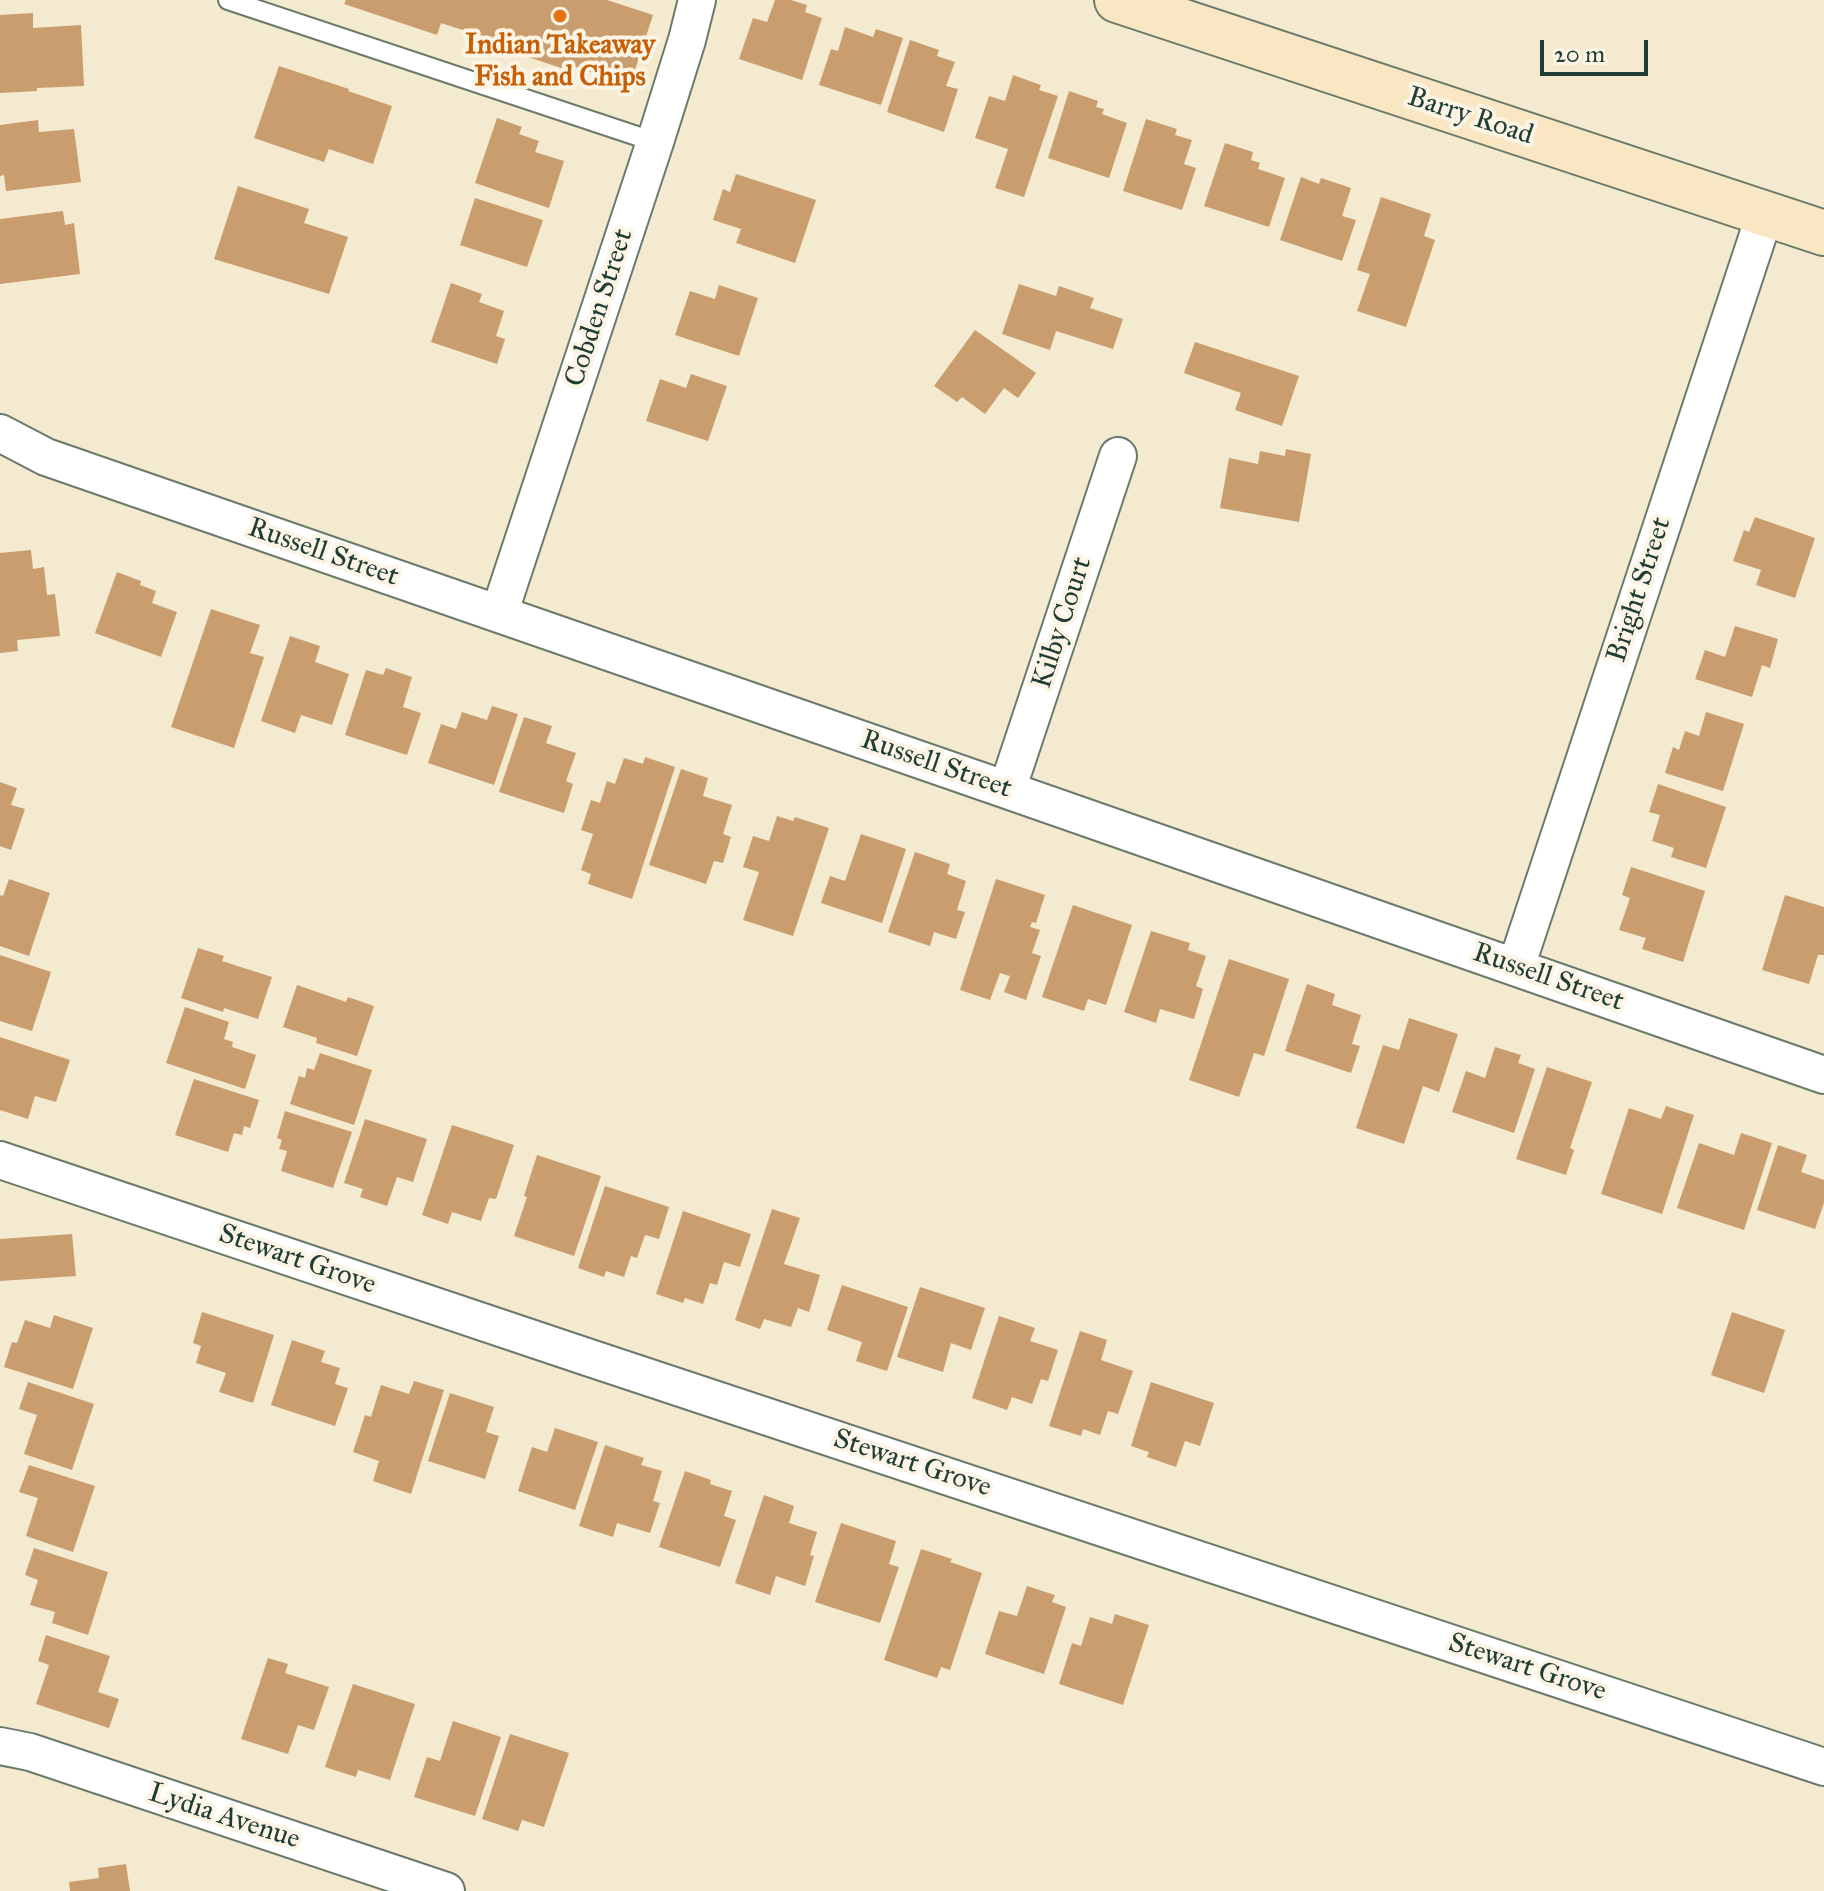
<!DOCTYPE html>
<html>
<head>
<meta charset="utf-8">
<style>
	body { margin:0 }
	#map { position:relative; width:1824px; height:1891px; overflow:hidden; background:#f3ead0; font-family:"IM FELL Great Primer",serif }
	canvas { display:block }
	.scale { position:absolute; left:1540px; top:40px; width:108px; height:36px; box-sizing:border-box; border:4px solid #1f3d34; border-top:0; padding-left:10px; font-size:24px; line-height:28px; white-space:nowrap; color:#1f3d34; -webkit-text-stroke:6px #fcf5e5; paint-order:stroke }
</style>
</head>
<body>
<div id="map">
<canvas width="1824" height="1891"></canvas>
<div class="scale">20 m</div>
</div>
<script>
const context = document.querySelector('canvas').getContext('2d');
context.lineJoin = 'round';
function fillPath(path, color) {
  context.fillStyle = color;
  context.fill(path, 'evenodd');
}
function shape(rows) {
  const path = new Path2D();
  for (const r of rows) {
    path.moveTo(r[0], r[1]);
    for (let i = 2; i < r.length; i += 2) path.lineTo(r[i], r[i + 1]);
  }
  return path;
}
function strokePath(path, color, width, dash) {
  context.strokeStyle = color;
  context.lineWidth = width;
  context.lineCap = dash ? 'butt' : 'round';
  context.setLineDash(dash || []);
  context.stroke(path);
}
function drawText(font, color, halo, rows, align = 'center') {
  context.font = font + ' "IM FELL Great Primer",serif';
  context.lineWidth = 8;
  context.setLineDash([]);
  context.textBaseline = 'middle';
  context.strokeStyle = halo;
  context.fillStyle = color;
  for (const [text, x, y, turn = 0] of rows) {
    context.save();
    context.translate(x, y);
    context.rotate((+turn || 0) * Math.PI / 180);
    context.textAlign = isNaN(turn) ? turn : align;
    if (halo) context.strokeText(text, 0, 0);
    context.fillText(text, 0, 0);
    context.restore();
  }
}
const building = shape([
	[346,0,607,0,653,15,630,85,572,66,570,71,498,47,500,42,441,23,437,35,344,4],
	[775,0,791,0,807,5,805,12,822,18,802,80,739,59,753,18,767,22],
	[33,13,33,28,81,25,84,86,37,88,37,91,0,93,0,15],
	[845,27,873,37,876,29,903,38,881,105,819,85,831,49,838,51],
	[910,40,939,50,937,56,955,62,946,86,958,89,944,132,887,112],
	[279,66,349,89,348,91,392,106,373,164,329,149,324,162,254,138],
	[1013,75,1041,85,1039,90,1058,96,1024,197,995,188,1008,149,975,138,989,96,1005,101],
	[1069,91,1098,101,1096,107,1104,109,1102,114,1127,123,1109,178,1048,158],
	[497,118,522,127,519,134,539,141,535,152,564,161,549,208,475,183],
	[1146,119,1177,129,1175,135,1192,140,1184,164,1196,168,1182,210,1123,191],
	[38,120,39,132,74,129,81,182,6,191,4,175,0,176,0,125],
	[1225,143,1253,152,1251,160,1260,163,1258,169,1285,178,1269,227,1204,206],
	[736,174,816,200,795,263,736,243,741,229,713,220,723,189,730,192],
	[1301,177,1319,184,1321,178,1351,188,1342,216,1356,220,1342,261,1280,240],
	[238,186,309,209,304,223,348,237,329,294,214,259],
	[1381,197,1431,214,1424,236,1435,240,1406,327,1357,311,1370,274,1357,270],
	[475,198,543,220,527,267,460,245],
	[63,211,65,225,74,223,80,274,0,284,0,219],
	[451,283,482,294,479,302,504,311,496,336,505,339,497,364,431,342],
	[1019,284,1056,296,1059,286,1094,298,1090,308,1123,319,1113,349,1056,331,1050,350,1002,334],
	[719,285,758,298,739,356,675,335,690,291,715,299],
	[975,330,1036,373,1018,398,1004,388,985,414,962,397,957,402,934,386],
	[1195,342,1299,376,1282,426,1235,410,1241,393,1184,373],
	[691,374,727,386,708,441,646,421,660,379,686,388],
	[1286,449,1311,454,1299,522,1220,508,1229,458,1258,464,1260,451,1285,456],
	[1755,517,1815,538,1795,598,1756,585,1761,570,1733,561,1744,530,1749,532],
	[31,550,33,569,44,567,47,595,55,594,60,636,17,640,18,651,0,653,0,553],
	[117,572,141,581,140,585,156,591,152,603,177,612,161,657,95,633],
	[211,609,260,625,250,653,264,657,234,748,171,727],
	[1735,626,1778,639,1770,668,1762,665,1752,697,1695,679,1705,650,1725,657],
	[290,636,320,646,315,662,349,674,332,725,301,715,295,733,261,721],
	[386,668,412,677,403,707,421,713,407,755,345,735,366,670,383,675],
	[492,706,518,714,494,785,428,763,441,724,456,729,462,712,487,720],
	[1706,712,1744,724,1723,791,1665,773,1673,747,1679,750,1685,731,1699,736],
	[524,717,552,726,546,743,576,753,566,781,573,784,564,813,499,792],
	[645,757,675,767,632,899,588,884,591,874,581,870,593,834,581,830,591,800,600,803,607,781,615,784,624,758,643,764],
	[681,769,708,778,703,796,732,805,723,834,731,837,723,863,714,861,706,884,649,865],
	[0,782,17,788,11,805,25,809,11,850,0,846],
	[1658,784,1726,807,1706,868,1671,857,1674,848,1652,841,1660,815,1649,812],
	[777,816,793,821,795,817,829,828,793,936,743,920,759,872,743,867,753,836,769,841],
	[861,834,906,849,882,923,821,903,830,876,845,881],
	[915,852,950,864,947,874,966,881,957,910,965,912,956,939,934,932,930,946,888,932],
	[1631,867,1705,891,1683,962,1642,949,1646,938,1619,930,1630,898,1622,895],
	[9,879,50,893,29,956,0,946,0,895,3,896],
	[996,879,1045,895,1036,923,1032,922,1030,927,1040,930,1032,953,1041,956,1026,1000,1004,992,1010,976,1000,973,990,1000,960,990],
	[1785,895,1824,907,1824,955,1818,955,1809,984,1762,970],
	[1073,905,1132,925,1106,1005,1088,999,1084,1011,1042,997],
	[1151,931,1190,943,1188,950,1206,956,1196,986,1203,989,1194,1019,1160,1009,1156,1023,1124,1012],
	[198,948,224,956,222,961,272,977,258,1019,224,1008,223,1012,181,998],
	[0,955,51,972,32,1031,0,1021],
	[1229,959,1289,979,1264,1056,1254,1053,1239,1097,1189,1080],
	[1307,984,1335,994,1332,1005,1361,1015,1352,1044,1360,1046,1351,1073,1285,1051],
	[297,985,346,1002,348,997,374,1006,357,1056,316,1043,317,1038,283,1027],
	[185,1007,229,1022,224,1039,233,1042,232,1047,256,1055,245,1089,166,1063],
	[1409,1018,1458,1034,1439,1092,1423,1086,1404,1144,1356,1128,1383,1045,1399,1050],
	[0,1037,70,1060,56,1102,35,1096,28,1119,0,1110],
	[1495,1047,1521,1055,1518,1063,1535,1069,1514,1133,1452,1112,1466,1071,1485,1078],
	[320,1053,372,1070,354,1125,290,1104,299,1076,305,1078,307,1068,314,1070],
	[1547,1067,1592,1082,1570,1148,1574,1150,1566,1175,1516,1159],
	[194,1079,259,1100,250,1128,244,1126,242,1135,234,1133,228,1152,175,1135],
	[1666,1106,1694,1115,1662,1214,1601,1194,1629,1108,1661,1119],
	[285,1111,352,1132,333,1188,281,1171,287,1151,279,1149,282,1140,277,1138],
	[365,1119,427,1139,413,1182,397,1177,387,1206,360,1197,363,1189,344,1183],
	[452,1125,514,1145,496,1199,489,1198,481,1221,452,1212,448,1224,422,1215],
	[1741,1133,1772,1143,1744,1230,1677,1208,1699,1143,1734,1155],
	[1778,1145,1807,1155,1801,1172,1824,1180,1824,1203,1815,1229,1757,1210],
	[537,1155,601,1176,574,1256,514,1236,527,1197,524,1196],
	[605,1186,669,1207,659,1239,645,1235,637,1258,631,1256,624,1277,606,1271,604,1277,578,1268],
	[772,1209,800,1218,784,1264,820,1275,809,1312,798,1308,791,1327,764,1319,760,1329,735,1320],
	[683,1211,751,1234,740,1267,724,1262,717,1285,710,1283,703,1304,685,1298,683,1303,656,1294],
	[72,1234,76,1276,0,1281,0,1239],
	[842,1285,908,1307,887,1371,856,1361,862,1342,827,1330],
	[920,1287,985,1308,971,1350,951,1343,943,1372,897,1357],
	[202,1312,274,1335,253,1403,219,1392,226,1373,196,1363,201,1346,193,1343],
	[1732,1312,1785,1330,1764,1393,1711,1375],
	[54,1315,93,1328,73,1389,4,1367,12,1342,17,1343,25,1320,50,1328],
	[999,1316,1035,1328,1030,1341,1058,1350,1048,1381,1041,1379,1032,1404,1012,1397,1007,1410,972,1398],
	[1080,1331,1107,1340,1101,1360,1133,1371,1118,1414,1108,1411,1100,1435,1083,1429,1081,1436,1049,1426],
	[292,1340,325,1351,321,1362,340,1368,335,1384,348,1388,335,1426,271,1405],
	[414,1381,444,1390,411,1494,373,1481,379,1461,353,1452,365,1415,371,1417,381,1385,409,1394],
	[28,1382,94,1404,72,1470,24,1454,37,1415,19,1409],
	[1151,1382,1214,1403,1200,1446,1185,1441,1176,1467,1147,1457,1149,1452,1131,1446],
	[450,1393,494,1407,486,1432,499,1436,485,1479,428,1461],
	[555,1428,598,1442,575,1510,518,1491,532,1447,547,1452],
	[605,1445,644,1458,641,1465,662,1471,653,1501,660,1503,650,1533,617,1523,613,1537,579,1526],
	[29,1465,95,1486,73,1552,26,1536,38,1498,19,1492],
	[685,1471,711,1480,710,1484,732,1491,724,1516,736,1520,720,1567,659,1547],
	[764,1495,794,1506,789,1523,817,1532,810,1555,814,1556,805,1586,776,1576,770,1595,735,1583],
	[841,1523,896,1541,889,1564,899,1567,880,1623,815,1602],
	[34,1548,108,1572,88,1635,52,1623,55,1612,30,1605,38,1580,25,1575],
	[921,1549,952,1559,950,1562,982,1573,950,1670,941,1667,937,1678,884,1660],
	[1027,1586,1055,1595,1052,1602,1066,1607,1044,1674,985,1654,999,1611,1017,1616],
	[1115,1614,1149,1625,1123,1705,1059,1684,1072,1643,1081,1646,1090,1617,1112,1624],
	[46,1635,110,1656,98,1692,119,1699,109,1728,36,1704,49,1665,38,1661],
	[268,1658,288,1664,285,1673,329,1687,314,1730,298,1725,288,1754,241,1739],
	[353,1684,415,1704,390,1780,358,1770,356,1777,325,1767],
	[453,1721,501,1737,475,1816,414,1797,427,1757,440,1761],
	[510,1734,569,1753,544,1827,522,1820,518,1831,482,1819],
	[126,1864,130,1891,70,1891,69,1882,99,1878,98,1868]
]);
const lane = shape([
	[228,0,655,142]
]);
const street = shape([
	[0,433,46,457,1007,790,1824,1075],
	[499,614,655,142,687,40,697,0],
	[1007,790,1118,456],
	[1516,967,1765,214],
	[0,1160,587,1357,1824,1767],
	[0,1746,30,1752,446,1891]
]);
const secondary = shape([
	[1117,0,1824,233]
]);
const markers = [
	[560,16,8,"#e8710a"]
];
const foodNames = [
	["Indian Takeaway",560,46],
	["Fish and Chips",560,78]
];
const streetNames = [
	["Barry Road",1470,117,18],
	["Cobden Street",600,308,-72],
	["Russell Street",323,553,19],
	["Bright Street",1640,590,-72],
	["Kilby Court",1063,623,-72],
	["Russell Street",936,765,19],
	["Russell Street",1548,978,19],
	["Stewart Grove",297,1260,19],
	["Stewart Grove",912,1464,18],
	["Stewart Grove",1527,1668,18],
	["Lydia Avenue",224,1817,18]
];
fillPath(building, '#ca9d6e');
strokePath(lane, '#697a6b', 22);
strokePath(street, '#697a6b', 40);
strokePath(secondary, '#697a6b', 48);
strokePath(lane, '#fff', 18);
strokePath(street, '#fff', 36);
strokePath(secondary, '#f9e7c3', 44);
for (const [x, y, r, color] of markers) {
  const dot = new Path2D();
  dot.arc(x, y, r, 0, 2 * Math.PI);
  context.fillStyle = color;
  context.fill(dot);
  strokePath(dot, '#fcf5e5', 3);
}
drawText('bold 28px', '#c56008', '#fcf5e5', foodNames);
drawText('28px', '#1f3d34', '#fcf5e5', streetNames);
</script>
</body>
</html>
